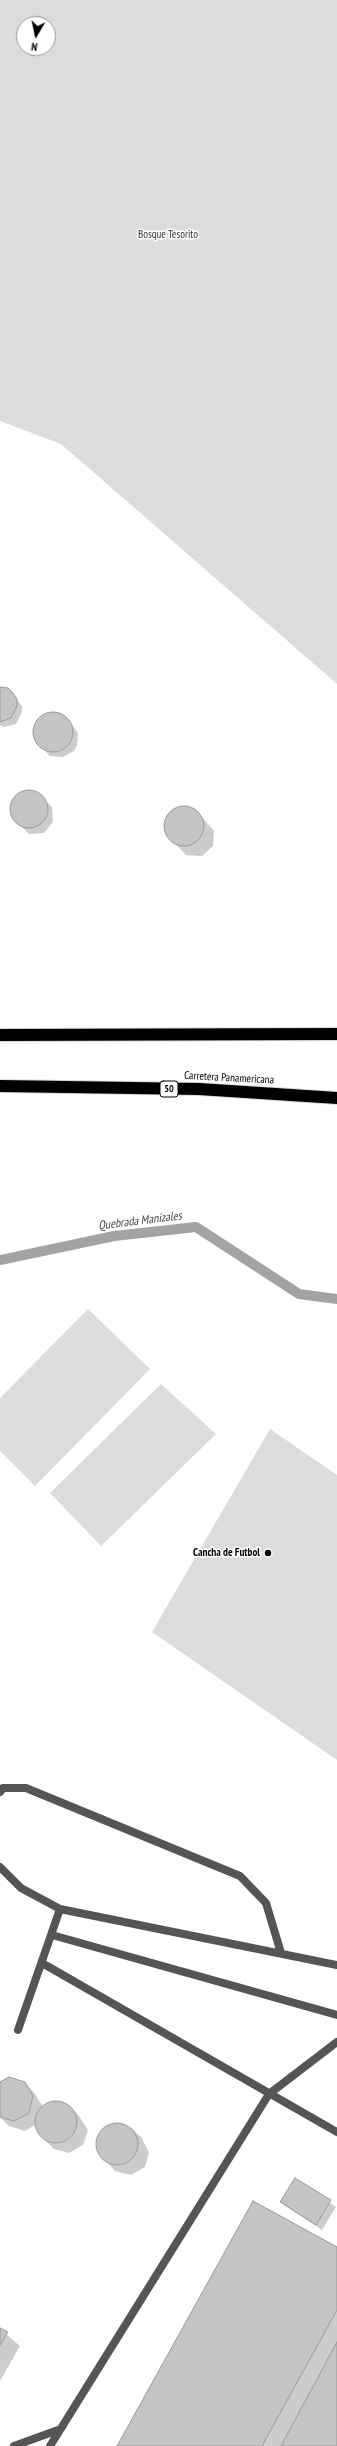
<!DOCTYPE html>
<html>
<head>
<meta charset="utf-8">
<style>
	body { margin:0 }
	#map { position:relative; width:337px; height:2446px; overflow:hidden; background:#fff; font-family:"PT Sans Narrow",sans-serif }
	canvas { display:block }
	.north { position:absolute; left:16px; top:16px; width:40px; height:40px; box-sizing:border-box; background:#fff; border:1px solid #999; border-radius:50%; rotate:189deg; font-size:11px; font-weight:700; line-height:16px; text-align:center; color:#000 }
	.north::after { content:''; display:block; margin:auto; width:14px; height:18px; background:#000; clip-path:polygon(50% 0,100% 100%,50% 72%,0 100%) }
</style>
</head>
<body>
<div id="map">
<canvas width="337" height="2446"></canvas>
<div class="north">N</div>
</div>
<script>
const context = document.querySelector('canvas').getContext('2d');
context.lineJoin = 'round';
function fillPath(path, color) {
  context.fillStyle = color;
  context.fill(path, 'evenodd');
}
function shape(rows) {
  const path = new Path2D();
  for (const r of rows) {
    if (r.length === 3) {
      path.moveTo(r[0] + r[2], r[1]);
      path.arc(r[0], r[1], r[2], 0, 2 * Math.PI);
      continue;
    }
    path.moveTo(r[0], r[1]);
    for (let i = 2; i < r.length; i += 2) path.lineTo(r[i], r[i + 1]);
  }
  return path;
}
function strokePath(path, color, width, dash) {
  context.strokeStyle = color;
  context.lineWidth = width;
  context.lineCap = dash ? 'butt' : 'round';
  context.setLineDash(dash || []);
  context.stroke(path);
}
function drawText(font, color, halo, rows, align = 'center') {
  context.font = font + ' "PT Sans Narrow",sans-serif';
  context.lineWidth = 3;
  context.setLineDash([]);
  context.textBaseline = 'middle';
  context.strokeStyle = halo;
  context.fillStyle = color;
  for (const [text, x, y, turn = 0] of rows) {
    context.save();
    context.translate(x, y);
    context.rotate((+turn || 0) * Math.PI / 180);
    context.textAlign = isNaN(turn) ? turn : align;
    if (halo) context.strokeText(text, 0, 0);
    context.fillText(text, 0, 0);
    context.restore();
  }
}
const green = shape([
	[0,0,337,0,337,684,61,444,0,421],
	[24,24,48,24,48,48,24,48],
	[88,1309,150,1369,35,1486,0,1451,0,1398],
	[161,1384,216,1434,101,1546,50,1493],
	[270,1429,337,1475,337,1760,152,1632]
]);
const shadow = shape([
	[0,688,8,689,22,706,22,712,16,724,4,727,0,725],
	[58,713,71,723,78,733,77,745,74,751,63,757,50,756,35,740,33,734,36,721,46,714],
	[35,791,52,807,53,822,44,833,29,834,12,817,11,803,20,792],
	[178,807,194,808,214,831,213,846,202,856,186,855,165,833,166,817],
	[0,2083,25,2083,35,2094,43,2107,53,2101,69,2105,79,2116,88,2130,83,2145,69,2153,54,2149,44,2139,35,2125,25,2131,9,2126,0,2117],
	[115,2123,130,2127,141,2137,149,2152,145,2167,131,2175,115,2171,105,2160,97,2146,101,2131],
	[295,2179,336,2207,322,2230,281,2202],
	[337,2249,337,2446,118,2446],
	[0,2329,20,2346,0,2381]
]);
const stream = shape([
	[0,1260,114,1236,196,1227,299,1294,337,1299]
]);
const building = shape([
	[0,687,8,688,13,693,17,699,17,706,11,718,0,722,0,687],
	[53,732,20],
	[29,809,19],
	[184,826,20],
	[9,2077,25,2082,33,2096,29,2113,14,2121,0,2117,0,2082,9,2077],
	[56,2122,21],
	[117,2144,21],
	[295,2178,331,2200,316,2225,280,2202,295,2178],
	[253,2201,337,2247,337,2310,262,2446,117,2446,253,2201],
	[0,2328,8,2332,0,2345,0,2328],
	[337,2342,337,2446,281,2446,337,2342]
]);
const lane = shape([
	[0,1792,3,1788,26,1788,240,1876,266,1903,281,1953],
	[0,1867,21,1888,60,1909,337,1965],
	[52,1935,337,2015],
	[42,1963,337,2132],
	[18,2030,60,1909],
	[14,2446,58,2430],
	[50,2446,269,2094,337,2042]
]);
const highway = shape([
	[0,1035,337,1034],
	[0,1086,199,1089,337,1098]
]);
const markers = [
	[268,1553,4,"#000"]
];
const shields = [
	[169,1089,18]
];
const shieldNames = [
	["50",169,1089]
];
const parkNames = [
	["Bosque Tesorito",168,235]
];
const streetNames = [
	["Carretera Panamericana",229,1078,3]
];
const poiNames = [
	["Cancha de Futbol",260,1553]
];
const waterNames = [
	["Quebrada Manizales",140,1221,-7]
];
fillPath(green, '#dcdcdc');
fillPath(shadow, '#0003');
strokePath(stream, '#a3a3a3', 10);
fillPath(building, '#c4c4c4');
strokePath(building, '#999', 1);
strokePath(highway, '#dbdbdb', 14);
strokePath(lane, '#555', 8);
strokePath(highway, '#000', 12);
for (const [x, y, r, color] of markers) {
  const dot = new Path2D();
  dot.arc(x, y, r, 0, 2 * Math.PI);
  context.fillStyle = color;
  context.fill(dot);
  strokePath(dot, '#fff', 1.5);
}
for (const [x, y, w] of shields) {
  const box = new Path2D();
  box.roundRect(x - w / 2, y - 8, w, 16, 3);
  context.fillStyle = '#fff';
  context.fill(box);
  strokePath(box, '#000', 1);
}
drawText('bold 10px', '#000', null, shieldNames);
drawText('11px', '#333', '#fff', parkNames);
drawText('11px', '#000', '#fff', streetNames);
drawText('bold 11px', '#000', '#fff', poiNames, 'right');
drawText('italic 12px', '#444', '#fff', waterNames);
</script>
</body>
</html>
